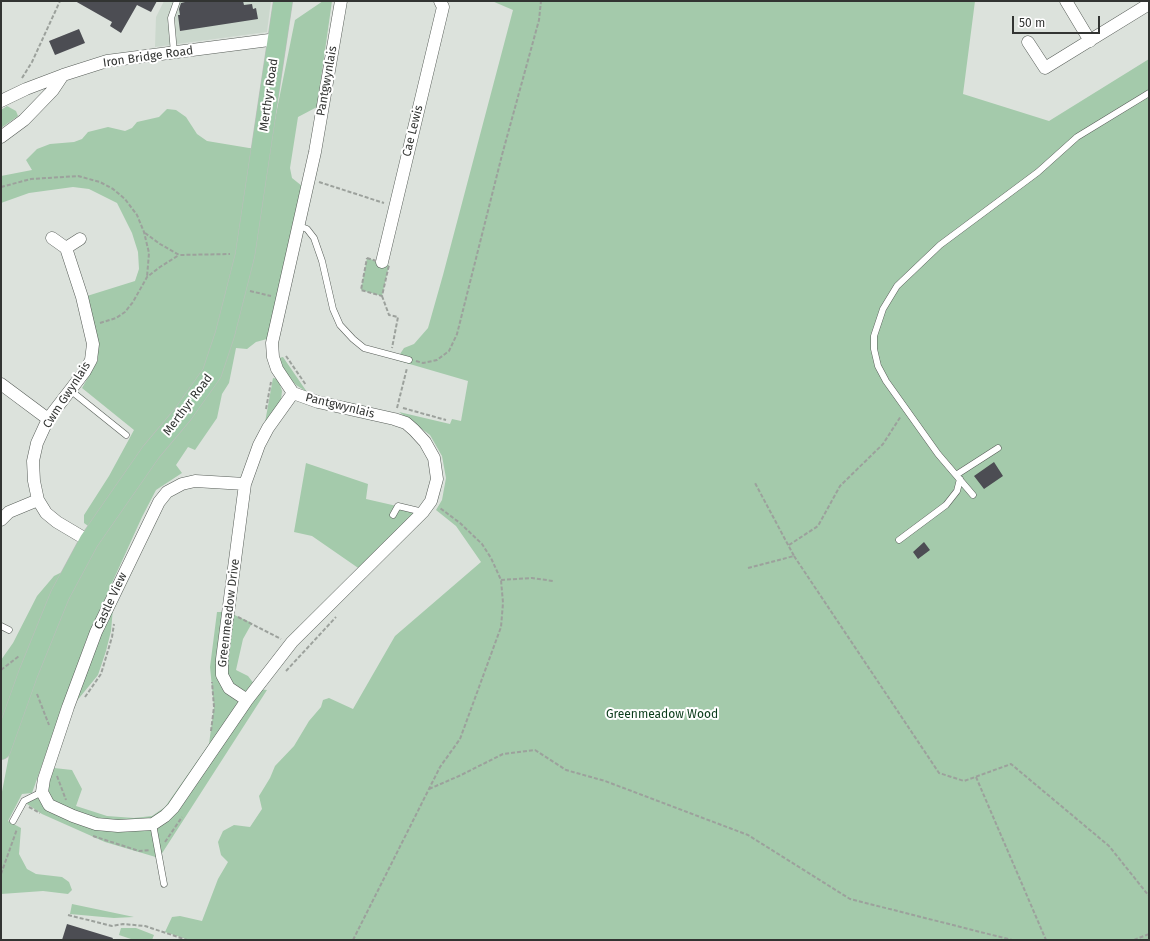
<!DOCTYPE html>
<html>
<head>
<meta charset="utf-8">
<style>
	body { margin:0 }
	#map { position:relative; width:1150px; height:941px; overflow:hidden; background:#dce2dc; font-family:"Fira Sans",sans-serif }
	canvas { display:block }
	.frame { position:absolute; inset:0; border:2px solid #323432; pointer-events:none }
	.scale { position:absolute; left:1012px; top:16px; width:88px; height:18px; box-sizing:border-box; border:2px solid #323432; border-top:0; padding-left:5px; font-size:12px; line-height:14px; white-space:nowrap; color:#323432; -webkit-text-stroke:3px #fff; paint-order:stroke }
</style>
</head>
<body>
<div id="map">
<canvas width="1150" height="941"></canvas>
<div class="frame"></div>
<div class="scale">50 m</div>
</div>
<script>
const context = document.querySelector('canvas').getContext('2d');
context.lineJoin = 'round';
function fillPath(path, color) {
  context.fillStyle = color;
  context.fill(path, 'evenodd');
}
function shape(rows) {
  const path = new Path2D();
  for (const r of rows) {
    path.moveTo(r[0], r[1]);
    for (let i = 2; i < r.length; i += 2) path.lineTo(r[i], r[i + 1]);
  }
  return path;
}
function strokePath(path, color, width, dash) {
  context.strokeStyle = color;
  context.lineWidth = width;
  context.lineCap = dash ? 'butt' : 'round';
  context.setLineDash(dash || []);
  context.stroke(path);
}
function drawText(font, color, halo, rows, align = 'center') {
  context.font = font + ' "Fira Sans",sans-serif';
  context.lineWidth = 4;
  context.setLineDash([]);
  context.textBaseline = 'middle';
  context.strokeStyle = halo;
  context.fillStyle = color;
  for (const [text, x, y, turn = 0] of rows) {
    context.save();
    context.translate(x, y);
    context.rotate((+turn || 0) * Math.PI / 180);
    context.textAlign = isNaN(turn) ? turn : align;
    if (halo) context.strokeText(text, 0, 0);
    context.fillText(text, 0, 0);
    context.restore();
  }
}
const built = shape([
	[164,1,271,1,267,32,155,47,156,17]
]);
const green = shape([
	[323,1,332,1,317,107,298,117,290,168,292,178,302,186,267,339,256,342,247,349,236,348,229,383,222,394,217,418,195,450,188,447,176,465,182,473,156,490,142,517,87,638,32,793,22,794,8,821,21,828,19,854,27,869,36,874,62,877,69,882,72,890,68,894,43,891,1,894,1,797,10,750,1,729,1,660,13,643,37,596,54,576,62,572,95,531,84,523,84,515,109,476,134,430,82,388,98,360,98,340,87,296,135,281,139,269,138,252,132,233,117,203,89,189,73,187,29,193,1,203,1,176,32,170,26,160,37,149,50,144,74,142,82,139,88,132,108,127,125,131,132,128,137,122,159,117,167,109,176,110,186,117,197,134,207,141,249,148,269,149,295,20],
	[492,1,975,1,963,94,1049,121,1149,59,1149,940,189,940,165,932,172,917,180,916,202,921,218,879,228,862,221,855,218,842,223,831,234,825,250,827,262,809,259,796,270,778,275,766,294,746,309,721,321,707,323,700,329,698,353,709,395,636,481,562,456,526,436,510,442,500,446,478,442,456,430,435,399,412,450,424,452,419,461,421,468,381,396,360,404,348,414,344,428,328,443,275,513,10],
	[7,106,16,111,18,116,1,128,1,110],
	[367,258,389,265,382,296,361,290],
	[283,357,307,392,296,385,286,374,279,358],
	[273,378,278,379,282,391,281,400,264,428],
	[306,463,368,484,366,499,423,512,364,572,312,536,294,532],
	[113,608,111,631,106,651,98,675,71,708,100,633],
	[217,612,228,612,252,623,243,639,236,670,248,676,258,689,267,690,159,858,105,842,42,814,27,804,44,779,51,760,54,768,72,770,82,789,76,806,107,816,134,818,152,816,165,807,209,744,214,707,210,667],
	[72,904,134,917,114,918,70,914],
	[121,928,136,928,154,935,152,940,134,940,119,935]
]);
const building = shape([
	[75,1,157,1,151,12,137,5,121,33,110,26,112,22],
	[189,1,243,1,244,5,252,4,253,9,256,8,258,19,180,31,178,15,180,15,179,9,181,3],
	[79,29,85,43,55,55,49,41],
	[994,462,1003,476,984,489,974,476],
	[924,542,930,550,918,559,913,552],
	[67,924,113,938,112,940,62,940]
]);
const path = shape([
	[22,78,32,62,60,1],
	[319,182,384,203],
	[1,187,31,179,78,176,100,182,113,189,125,199,137,215,144,232,149,253,147,277],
	[145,233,160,244,179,255,230,254],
	[367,258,389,265,382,296,361,290,367,258],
	[250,291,271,296],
	[382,296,389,315,398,317,392,348],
	[100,323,116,318,125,312,133,302,147,277,160,267,179,255],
	[286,356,306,385],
	[416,361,423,363,437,360,449,351,457,334,502,155,539,20,541,1],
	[397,408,407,368],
	[403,408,446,420],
	[266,409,271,382],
	[789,545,818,526,840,486,883,444,901,416],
	[794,556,939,773,964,781,1011,764,1109,846,1149,896],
	[748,568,794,556,755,483],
	[501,580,532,578,553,581],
	[238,617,281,639],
	[1,670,19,656],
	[286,671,336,617],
	[37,694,49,725],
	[85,697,101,674,112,637,114,624],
	[211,731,214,707,212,682],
	[57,776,66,800],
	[976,777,1046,940],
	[429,789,459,776,503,754,535,750,566,770,605,781,748,835,850,899,1012,940],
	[29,807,40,813],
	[93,836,139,851,150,850],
	[165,842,182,817],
	[1,874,17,829],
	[68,915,112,926,123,924,145,926,187,940],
	[353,940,440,767,460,739,501,627,503,603,501,580,491,558,482,544,460,523,440,508],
	[1134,940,1149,934]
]);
const lane = shape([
	[174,53,171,18,177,1],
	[299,226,307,229,314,238,322,261,333,309,340,325,353,339,364,348,409,360],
	[70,390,126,435],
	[956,475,998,448],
	[973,495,938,454,886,381,878,366,874,349,874,336,883,309,897,286,940,245,1038,172,1077,137,1149,93],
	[393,515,398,506,423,512],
	[899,540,946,505,957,491,960,479],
	[1,626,9,630],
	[13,821,24,801,42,792],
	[153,824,164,884]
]);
const street = shape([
	[1066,1,1090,41],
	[1028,42,1045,68,1149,4],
	[1,101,26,89,63,75,107,61,277,39],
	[1,137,24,120,53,90,63,75],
	[52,238,66,248,82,297,93,344,91,360,85,371,48,419,37,443,33,461,34,481,38,500,46,513,57,522,89,541],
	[66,248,80,239],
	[382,262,443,7,440,1],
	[1,384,48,419],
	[245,484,195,481,182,484,167,492,159,502,96,632,68,707,44,779,42,792,49,805,73,816,96,824,118,826,153,824,165,816,173,808,247,700,229,688,222,675,222,659,245,484,259,445,268,428,293,393],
	[1,520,9,512,38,500],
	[247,700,292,642,423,512,431,501,437,479,434,458,425,442,414,430,406,423,394,419,318,402,293,393,277,369,273,357,272,343,315,152,341,1]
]);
const primary = shape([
	[1,750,28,674,60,595,89,541,151,452,183,414,212,373,225,334,245,255,283,1]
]);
const streetNames = [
	["Iron Bridge Road",148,57,-8],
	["Pantgwynlais",327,81,-80],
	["Merthyr Road",269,95,-82],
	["Cae Lewis",413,131,-76],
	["Cwm Gwynlais",67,395,-57],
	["Merthyr Road",188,405,-53],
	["Pantgwynlais",340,406,14],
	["Castle View",111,601,-65],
	["Greenmeadow Drive",229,613,-83]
];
const parkNames = [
	["Greenmeadow Wood",662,715]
];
fillPath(built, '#cbd8cd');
fillPath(green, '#a4caab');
fillPath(building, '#4c4d53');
strokePath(lane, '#575d58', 7);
strokePath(street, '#575d58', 13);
strokePath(primary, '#bdbebd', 20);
strokePath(path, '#9ca19c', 2, [4, 2]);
strokePath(lane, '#fff', 6);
strokePath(street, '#fff', 12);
strokePath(primary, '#a1cbaa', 19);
drawText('12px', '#323432', '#fff', streetNames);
drawText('12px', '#0b3c1b', '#fff', parkNames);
</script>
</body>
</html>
